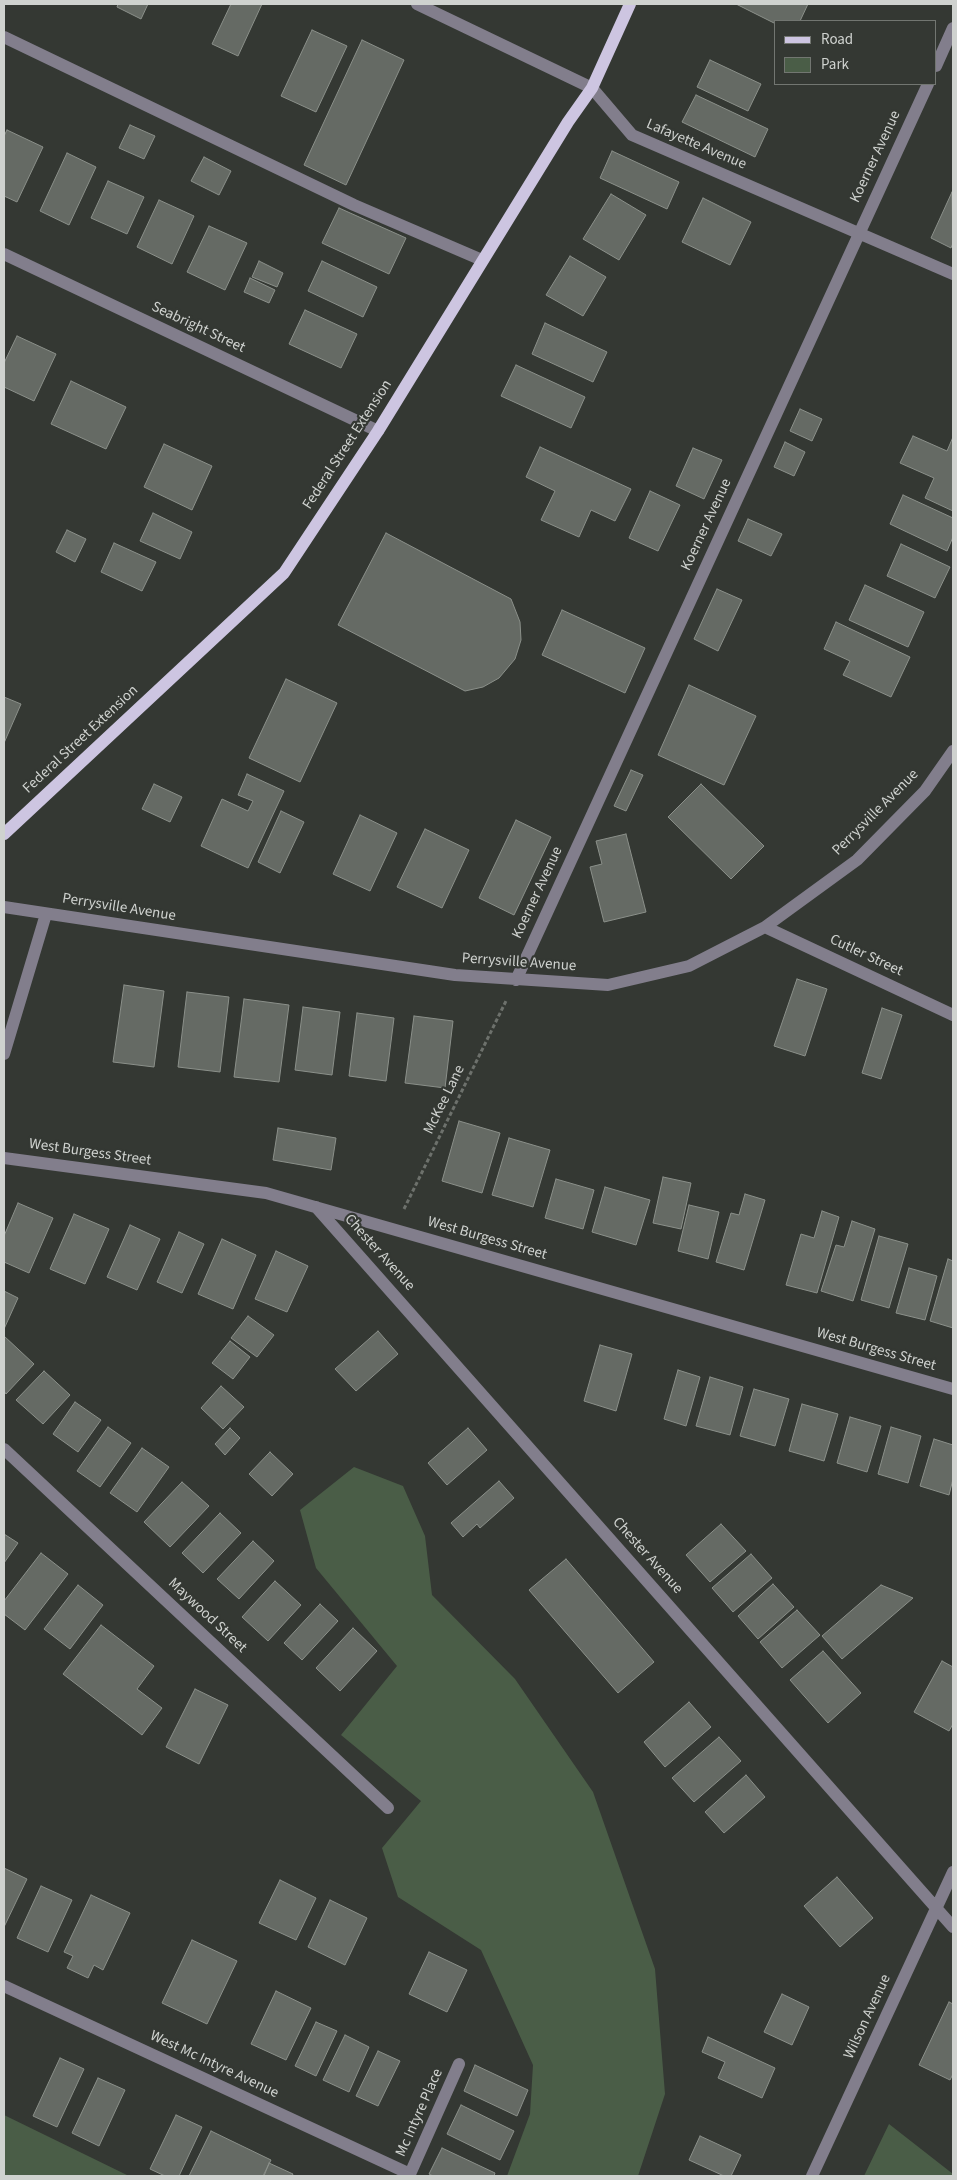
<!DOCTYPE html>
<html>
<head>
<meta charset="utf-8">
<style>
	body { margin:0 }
	#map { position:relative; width:957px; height:2180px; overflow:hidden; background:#343833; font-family:"Source Sans 3",sans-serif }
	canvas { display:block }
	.frame { position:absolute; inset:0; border:5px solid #cfd2cf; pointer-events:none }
	.legend { position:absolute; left:774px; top:20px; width:162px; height:65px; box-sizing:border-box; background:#343833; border:1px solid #727671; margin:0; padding:6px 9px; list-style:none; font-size:15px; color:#cfd2cf }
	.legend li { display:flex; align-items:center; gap:10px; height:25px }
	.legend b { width:25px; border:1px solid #727671 }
</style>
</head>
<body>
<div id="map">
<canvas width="957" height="2180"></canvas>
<div class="frame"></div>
<ul class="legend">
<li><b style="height:6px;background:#cdc5e1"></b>Road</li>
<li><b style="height:14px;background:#4a5d47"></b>Park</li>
</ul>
</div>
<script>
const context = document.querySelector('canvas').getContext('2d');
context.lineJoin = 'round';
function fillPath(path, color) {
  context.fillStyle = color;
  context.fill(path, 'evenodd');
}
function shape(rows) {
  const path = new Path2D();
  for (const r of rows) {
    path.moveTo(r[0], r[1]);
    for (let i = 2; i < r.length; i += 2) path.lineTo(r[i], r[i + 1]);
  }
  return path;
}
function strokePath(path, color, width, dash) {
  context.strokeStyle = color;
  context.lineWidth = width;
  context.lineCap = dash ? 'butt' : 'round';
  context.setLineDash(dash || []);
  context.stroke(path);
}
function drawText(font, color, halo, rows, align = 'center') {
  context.font = font + ' "Source Sans 3",sans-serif';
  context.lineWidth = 4.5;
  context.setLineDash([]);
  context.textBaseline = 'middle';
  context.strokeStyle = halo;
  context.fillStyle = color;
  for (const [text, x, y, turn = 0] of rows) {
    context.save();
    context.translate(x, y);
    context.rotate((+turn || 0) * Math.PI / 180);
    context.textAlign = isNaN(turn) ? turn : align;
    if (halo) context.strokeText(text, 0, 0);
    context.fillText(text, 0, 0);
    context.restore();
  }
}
const green = shape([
	[354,1467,403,1486,425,1536,432,1595,515,1679,593,1792,655,1969,665,2094,638,2176,507,2176,530,2114,533,2065,481,1950,398,1897,382,1848,421,1801,341,1735,397,1666,316,1568,300,1510],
	[4,2114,4,2115,129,2176,4,2176],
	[889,2124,953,2174,953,2176,864,2176]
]);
const building = shape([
	[118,4,148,4,141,19,117,7,118,4],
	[231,4,262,4,238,56,212,44,231,4],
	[736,4,808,4,800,21,776,21,776,24,736,4],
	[312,30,347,46,316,112,281,96,312,30],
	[362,40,404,60,346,185,304,165,362,40],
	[710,60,761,84,748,111,697,87,710,60],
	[696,95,768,129,755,157,682,122,696,95],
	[130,125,155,136,144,159,119,148,130,125],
	[7,130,43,147,17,202,4,196,4,136,7,130],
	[612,151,679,182,667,209,600,178,612,151],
	[67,153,96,167,69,225,40,211,67,153],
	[204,157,231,171,219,195,191,181,204,157],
	[108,181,144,197,127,234,91,218,108,181],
	[952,192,953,243,951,248,931,238,952,192],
	[611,194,646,215,619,260,583,239,611,194],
	[703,198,751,222,730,265,682,242,703,198],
	[159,200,194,216,172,264,137,247,159,200],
	[339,208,406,238,389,274,322,243,339,208],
	[209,226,247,243,225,290,187,272,209,226],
	[570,256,606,277,583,316,546,295,570,256],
	[259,261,283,273,277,287,252,277,259,261],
	[322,261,377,287,363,317,308,291,322,261],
	[250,278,275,290,269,303,244,292,250,278],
	[305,310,357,334,341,368,289,344,305,310],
	[545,323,607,352,593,382,532,354,545,323],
	[17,336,56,354,34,401,4,387,4,363,17,336],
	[516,365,585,397,571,428,501,396,516,365],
	[71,381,126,407,106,449,51,424,71,381],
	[800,409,822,419,812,441,790,431,800,409],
	[913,436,947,451,953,437,953,511,925,498,934,478,900,463,913,436],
	[785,442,805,452,794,476,774,467,785,442],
	[164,444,212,466,192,510,144,487,164,444],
	[540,447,631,489,615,521,591,510,579,537,541,520,555,491,526,477,540,447],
	[693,448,722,460,704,499,676,486,693,448],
	[650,491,680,505,658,551,629,538,650,491],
	[903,495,953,518,953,537,947,551,890,524,903,495],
	[153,513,192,532,180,559,140,541,153,513],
	[748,519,782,534,771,556,738,541,748,519],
	[67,530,86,539,75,562,56,552,67,530],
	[386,533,511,599,520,622,521,640,515,659,499,678,483,687,465,691,338,625,386,533],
	[114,543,156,562,142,591,101,572,114,543],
	[901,544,950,567,935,598,887,576,901,544],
	[865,585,924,612,908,647,849,620,865,585],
	[717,589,742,600,718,651,694,639,717,589],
	[562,610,645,648,625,693,542,655,562,610],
	[836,622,910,657,891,697,843,675,850,661,824,649,836,622],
	[286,679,337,703,300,782,249,758,286,679],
	[689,685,756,716,724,785,658,755,689,685],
	[4,697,21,704,4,743,4,697],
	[631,770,643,775,626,811,614,806,631,770],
	[247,774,284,791,248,868,201,846,222,799,248,811,253,801,238,795,247,774],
	[154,784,182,797,170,822,142,809,154,784],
	[701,784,764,846,731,879,668,817,701,784],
	[281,811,304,822,280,873,258,862,281,811],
	[360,815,397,833,370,891,333,874,360,815],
	[516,820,551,837,514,915,479,898,516,820],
	[425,829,469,850,442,908,397,887,425,829],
	[626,834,646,912,604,922,590,867,602,864,596,841,626,834],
	[797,979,827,989,805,1056,774,1046,797,979],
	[124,985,164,991,154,1067,113,1062,124,985],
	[187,992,229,997,220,1072,178,1067,187,992],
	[244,999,289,1005,279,1082,234,1077,244,999],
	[303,1007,340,1012,332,1075,295,1070,303,1007],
	[882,1008,902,1015,881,1079,862,1073,882,1008],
	[357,1013,394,1018,386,1081,349,1076,357,1013],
	[414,1016,453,1021,445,1088,405,1083,414,1016],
	[459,1121,500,1133,482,1193,442,1181,459,1121],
	[278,1128,336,1138,331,1170,273,1160,278,1128],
	[509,1138,550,1150,533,1207,492,1195,509,1138],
	[663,1177,691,1183,681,1229,653,1223,663,1177],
	[556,1179,594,1190,583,1229,545,1218,556,1179],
	[605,1187,650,1200,636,1245,592,1232,605,1187],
	[745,1194,765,1200,744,1270,716,1262,731,1213,739,1215,745,1194],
	[18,1203,53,1218,29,1273,4,1262,4,1236,18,1203],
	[689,1205,719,1212,708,1259,678,1251,689,1205],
	[822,1211,839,1217,817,1293,786,1285,801,1234,814,1238,822,1211],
	[74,1214,109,1229,85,1284,50,1269,74,1214],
	[852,1221,875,1229,853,1301,821,1291,836,1245,844,1247,852,1221],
	[130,1225,160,1239,137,1290,107,1277,130,1225],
	[179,1232,204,1244,182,1293,157,1282,179,1232],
	[879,1236,908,1244,889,1308,861,1300,879,1236],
	[222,1239,256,1255,233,1309,198,1294,222,1239],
	[276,1251,308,1266,287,1312,255,1299,276,1251],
	[948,1259,953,1261,953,1328,930,1321,948,1259],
	[909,1268,937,1276,925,1320,896,1313,909,1268],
	[4,1291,18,1298,4,1329,4,1291],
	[248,1316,274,1335,257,1357,231,1338,248,1316],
	[378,1331,398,1354,356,1391,335,1369,378,1331],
	[4,1336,34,1364,6,1394,4,1391,4,1336],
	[230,1341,250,1357,233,1379,212,1363,230,1341],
	[600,1345,632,1354,616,1411,584,1401,600,1345],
	[678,1370,700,1377,686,1426,664,1419,678,1370],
	[44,1371,70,1395,43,1424,16,1400,44,1371],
	[710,1377,743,1387,730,1435,696,1426,710,1377],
	[221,1386,244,1407,223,1429,201,1408,221,1386],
	[754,1389,789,1399,775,1446,740,1436,754,1389],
	[75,1402,101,1420,78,1452,53,1434,75,1402],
	[802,1404,838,1414,824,1461,789,1451,802,1404],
	[850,1417,881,1426,867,1472,837,1463,850,1417],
	[108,1427,131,1443,100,1487,77,1471,108,1427],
	[891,1427,921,1436,908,1483,878,1474,891,1427],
	[230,1428,240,1438,225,1455,215,1444,230,1428],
	[468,1428,487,1450,447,1485,428,1463,468,1428],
	[934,1439,953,1445,953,1479,949,1495,920,1486,934,1439],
	[142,1448,169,1467,137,1512,110,1493,142,1448],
	[270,1452,293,1474,272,1496,249,1474,270,1452],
	[499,1481,514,1498,480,1528,477,1524,463,1537,451,1523,499,1481],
	[182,1482,209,1506,170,1547,144,1522,182,1482],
	[220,1513,241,1533,203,1573,182,1553,220,1513],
	[721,1524,746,1551,710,1582,686,1555,721,1524],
	[4,1534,18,1543,4,1563,4,1534],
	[253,1541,274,1561,239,1599,217,1579,253,1541],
	[41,1553,68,1574,25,1630,4,1614,4,1601,41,1553],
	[751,1554,772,1578,733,1612,712,1588,751,1554],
	[566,1559,654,1662,618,1693,529,1590,566,1559],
	[275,1581,301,1605,268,1641,242,1617,275,1581],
	[773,1584,794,1607,758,1639,738,1616,773,1584],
	[78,1585,103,1605,70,1649,44,1629,78,1585],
	[881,1585,913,1598,842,1659,822,1636,881,1585],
	[320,1604,338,1621,302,1660,284,1643,320,1604],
	[797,1610,820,1635,782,1668,760,1642,797,1610],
	[101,1625,154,1666,137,1689,162,1708,142,1735,63,1674,101,1625],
	[353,1628,377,1651,340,1691,316,1668,353,1628],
	[823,1651,861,1693,828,1723,790,1680,823,1651],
	[942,1661,953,1667,953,1724,949,1731,914,1712,942,1661],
	[195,1689,228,1705,199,1764,166,1747,195,1689],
	[689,1702,711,1727,665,1767,644,1742,689,1702],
	[719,1737,741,1761,694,1802,672,1778,719,1737],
	[746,1775,765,1797,724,1833,705,1812,746,1775],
	[4,1868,27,1879,4,1927,4,1868],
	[837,1877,873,1918,840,1947,804,1906,837,1877],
	[280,1880,316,1898,296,1940,259,1923,280,1880],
	[41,1886,72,1900,48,1952,17,1938,41,1886],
	[91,1895,130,1913,103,1970,94,1965,88,1978,67,1968,73,1956,64,1952,91,1895],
	[330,1900,367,1918,345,1965,308,1947,330,1900],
	[192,1940,237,1961,207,2024,162,2003,192,1940],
	[429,1952,467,1970,447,2012,409,1994,429,1952],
	[276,1991,311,2008,286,2060,251,2044,276,1991],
	[782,1994,809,2007,792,2045,764,2032,782,1994],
	[949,2002,953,2004,953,2074,950,2080,919,2065,949,2002],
	[316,2022,337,2031,316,2076,295,2066,316,2022],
	[345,2035,369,2047,349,2092,323,2080,345,2035],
	[708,2037,775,2068,762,2098,718,2078,725,2062,702,2052,708,2037],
	[378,2051,400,2061,378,2106,356,2096,378,2051],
	[60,2058,84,2069,57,2127,33,2116,60,2058],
	[475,2065,528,2090,517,2116,464,2091,475,2065],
	[98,2078,125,2090,99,2146,72,2133,98,2078],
	[461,2105,514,2131,500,2160,447,2134,461,2105],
	[176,2115,202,2127,179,2176,165,2176,150,2169,176,2115],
	[211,2131,271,2160,263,2176,189,2176,211,2131],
	[700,2136,741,2155,731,2176,724,2176,689,2160,700,2136],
	[442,2148,495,2173,494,2176,433,2176,429,2174,442,2148],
	[269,2163,293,2174,292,2176,264,2176,269,2163]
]);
const path = shape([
	[404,1209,506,1001]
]);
const minor = shape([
	[417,4,592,88,632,135,953,274],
	[4,37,354,205,482,260],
	[936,66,953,28],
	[4,254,378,431],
	[4,907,455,975,608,985,689,966,765,927,857,860,925,791,953,751],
	[765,927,953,1015],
	[516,980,928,84],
	[4,1054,46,914],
	[4,1158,266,1193,953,1389],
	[316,1207,953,1927],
	[4,1449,388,1808],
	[4,1986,410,2174,459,2064],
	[812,2176,953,1872]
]);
const major = shape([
	[4,834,284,573,378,431,568,122,592,88,630,4]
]);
const streetNames = [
	["Lafayette Avenue",696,145,23],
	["Koerner Avenue",876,157,-65],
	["Seabright Street",198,328,25],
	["Federal Street Extension",348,445,-57],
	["Koerner Avenue",707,525,-65],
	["Federal Street Extension",81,740,-43],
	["Perrysville Avenue",876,813,-45],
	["Koerner Avenue",538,893,-65],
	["Perrysville Avenue",119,908,9],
	["Cutler Street",866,956,25],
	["Perrysville Avenue",519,963,4],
	["McKee Lane",445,1100,-64],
	["West Burgess Street",90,1153,8],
	["West Burgess Street",487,1239,16],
	["Chester Avenue",379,1253,48],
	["West Burgess Street",876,1350,16],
	["Chester Avenue",647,1556,48],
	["Maywood Street",207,1616,43],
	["Wilson Avenue",868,2017,-65],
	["West Mc Intyre Avenue",214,2065,25],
	["Mc Intyre Place",420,2113,-66]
];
fillPath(green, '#4a5d47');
fillPath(building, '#656a64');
strokePath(building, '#8b908a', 1);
strokePath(path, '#6d716c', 3, [4, 2.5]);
strokePath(minor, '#827e8c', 12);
strokePath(major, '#cdc5e1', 12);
drawText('15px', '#cfd2cf', '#343833', streetNames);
</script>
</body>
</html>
